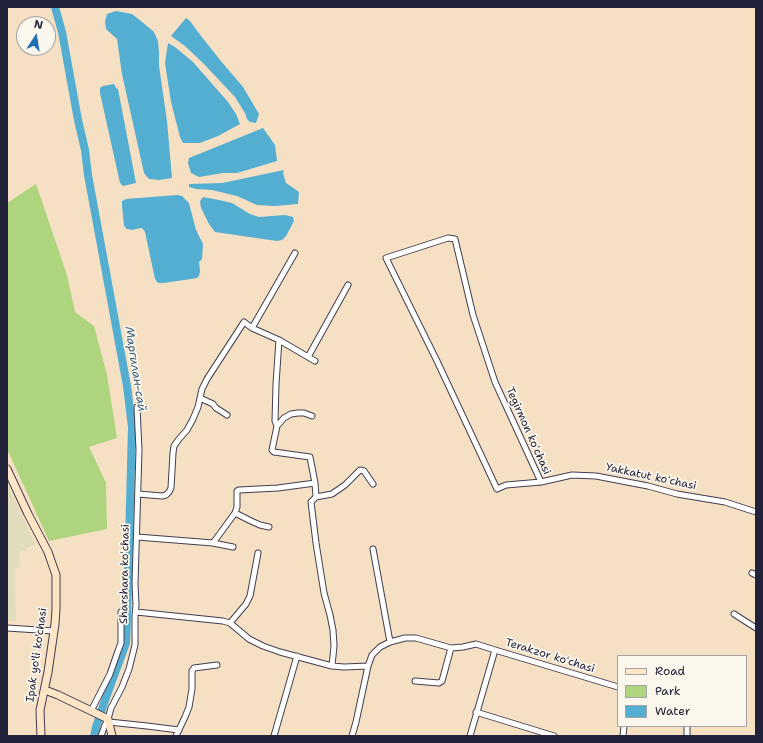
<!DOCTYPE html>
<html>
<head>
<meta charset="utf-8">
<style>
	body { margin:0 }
	#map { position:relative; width:763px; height:743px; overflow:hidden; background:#f5e0c4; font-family:"Shantell Sans",sans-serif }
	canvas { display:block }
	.frame { position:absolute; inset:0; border:8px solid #22223b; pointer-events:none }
	.legend { position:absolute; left:617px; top:655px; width:130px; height:72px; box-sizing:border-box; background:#fbf7ec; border:1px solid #a4a2a5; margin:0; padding:5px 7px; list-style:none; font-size:12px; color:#22223b }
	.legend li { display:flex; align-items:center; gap:8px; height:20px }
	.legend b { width:20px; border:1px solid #a4a2a5 }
	.north { position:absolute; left:16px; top:16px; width:40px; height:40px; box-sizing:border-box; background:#fbf7ec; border:1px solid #a4a2a5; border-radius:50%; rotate:12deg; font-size:11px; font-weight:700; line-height:16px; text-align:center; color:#22223b }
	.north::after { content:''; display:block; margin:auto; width:14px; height:18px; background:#1f6fb2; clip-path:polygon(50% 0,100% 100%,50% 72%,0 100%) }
</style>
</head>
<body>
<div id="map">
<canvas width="763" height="743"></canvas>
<div class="frame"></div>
<ul class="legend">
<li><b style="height:5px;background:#fde5c5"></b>Road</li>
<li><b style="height:11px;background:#afd47e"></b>Park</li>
<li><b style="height:11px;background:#53aed1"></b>Water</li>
</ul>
<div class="north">N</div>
</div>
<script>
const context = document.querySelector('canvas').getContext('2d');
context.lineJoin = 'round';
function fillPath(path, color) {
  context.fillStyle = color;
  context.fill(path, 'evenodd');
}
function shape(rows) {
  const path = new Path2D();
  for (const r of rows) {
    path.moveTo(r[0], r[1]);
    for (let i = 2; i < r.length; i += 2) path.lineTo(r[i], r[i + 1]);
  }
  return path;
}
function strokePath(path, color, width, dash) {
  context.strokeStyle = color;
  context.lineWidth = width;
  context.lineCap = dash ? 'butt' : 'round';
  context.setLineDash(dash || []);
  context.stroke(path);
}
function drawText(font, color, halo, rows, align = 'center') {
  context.font = font + ' "Shantell Sans",sans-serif';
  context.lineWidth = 3.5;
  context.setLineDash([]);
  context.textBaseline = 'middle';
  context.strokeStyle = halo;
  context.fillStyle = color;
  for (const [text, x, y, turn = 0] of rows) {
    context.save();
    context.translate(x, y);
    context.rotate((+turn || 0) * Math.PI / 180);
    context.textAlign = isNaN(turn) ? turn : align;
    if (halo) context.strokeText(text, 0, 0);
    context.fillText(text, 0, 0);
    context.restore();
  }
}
const built = shape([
	[7,483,35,545,26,548,27,551,19,551,20,568,15,569,16,621,7,620]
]);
const green = shape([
	[36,184,67,275,75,312,94,326,107,375,117,438,89,447,106,483,107,529,49,541,7,449,7,203]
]);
const water = shape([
	[116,11,132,14,141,21,154,32,158,41,159,53,159,66,167,121,172,178,159,180,149,179,144,173,122,74,117,39,106,29,105,22,107,14],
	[186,18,190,21,198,32,220,60,243,87,259,114,256,123,250,122,247,119,245,113,235,97,204,64,185,46,171,36],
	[168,43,175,47,193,62,228,102,236,114,240,124,218,136,200,143,183,143,180,137,171,102,165,63],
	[114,84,116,88,118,89,136,183,123,186,120,183,100,93,100,88,103,86],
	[263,128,275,145,277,161,237,173,223,173,199,177,191,173,188,163,189,158],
	[284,170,283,173,286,183,299,192,298,204,275,206,257,205,237,196,212,190,196,189,189,187,189,184,222,183],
	[177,195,182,196,189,203,196,230,203,244,202,259,199,262,200,271,199,276,197,278,164,283,159,283,157,282,155,279,145,232,143,229,141,228,132,230,127,229,124,226,122,206,122,201,126,199],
	[203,197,219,200,232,203,250,214,259,217,285,215,293,217,294,221,286,236,282,240,277,241,215,232,209,224,201,208,200,201]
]);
const river = shape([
	[55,7,62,32,78,120,85,150,88,175,127,386,132,427,127,619,126,643,103,706,96,727,94,736]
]);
const street = shape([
	[252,328,295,253],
	[279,340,276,384,275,421,277,426,272,450,274,452,310,457,315,483,316,497,311,502,316,543,324,593,330,615,333,630,334,646,332,666],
	[308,357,348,285],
	[200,398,213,404,216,408,227,415],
	[277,426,284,418,291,414,298,413,304,413,312,416],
	[541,482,495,382,473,315,455,239,448,238,386,258,437,361,497,489,506,485,541,482,572,475,596,476,648,486,677,494,725,502,756,512],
	[138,494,162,496,166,495,169,492,171,488,173,453,174,446,179,439,187,430,193,419,198,407,202,389,207,379,244,322,252,328,279,340,315,361],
	[316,497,332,494,345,485,360,470,364,471,373,484],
	[235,513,251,521,260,525,269,527],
	[137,537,213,543,233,547],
	[213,543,235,513,237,507,237,491,239,490,278,488,315,483],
	[373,549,390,642],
	[752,573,756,575],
	[136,612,223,621,230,623,249,639,263,646,280,652,332,666,344,667,368,666],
	[734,614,756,628],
	[230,623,246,604,250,596,258,553],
	[7,628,54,631],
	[415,681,439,683,442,681,451,648],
	[91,711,110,674,118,651,121,643,121,612],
	[476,712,554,736],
	[109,722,147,726,179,730],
	[101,736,105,725,108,719,111,708,122,687,129,669,135,645,135,616,136,605,135,584,139,450,137,407],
	[176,736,185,717,189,707,192,689,192,671,194,668,217,665],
	[274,736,297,656],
	[352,736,356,722,368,666,372,655,380,647,390,642,405,638,416,638,451,648,463,647,476,644,495,650,618,687],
	[470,736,495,650],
	[623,736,624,726],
	[687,736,687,726]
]);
const secondary = shape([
	[7,469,28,514,48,552,56,575,56,609,55,624,48,672,40,710,41,736],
	[45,690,58,695,108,719,112,736]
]);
const streetNames = [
	["Tegirmon koʻchasi",528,431,66],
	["Yakkatut koʻchasi",651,477,12],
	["Sharshara koʻchasi",125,574,-89],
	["Ipak yo'li ko'chasi",37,655,-82],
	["Terakzor koʻchasi",550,656,17]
];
const waterNames = [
	["Маргилан-сай",135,369,81]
];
fillPath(built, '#e1dcbb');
fillPath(green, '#afd47e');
fillPath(water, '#53aed1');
strokePath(river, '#53aed1', 8);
strokePath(street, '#423e50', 7);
strokePath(secondary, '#423e50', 9);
strokePath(street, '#fff', 5);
strokePath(secondary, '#fde5c5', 7);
drawText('11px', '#22223b', '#fbf7ec', streetNames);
drawText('italic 12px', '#365a77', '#fbf7ec', waterNames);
</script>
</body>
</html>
